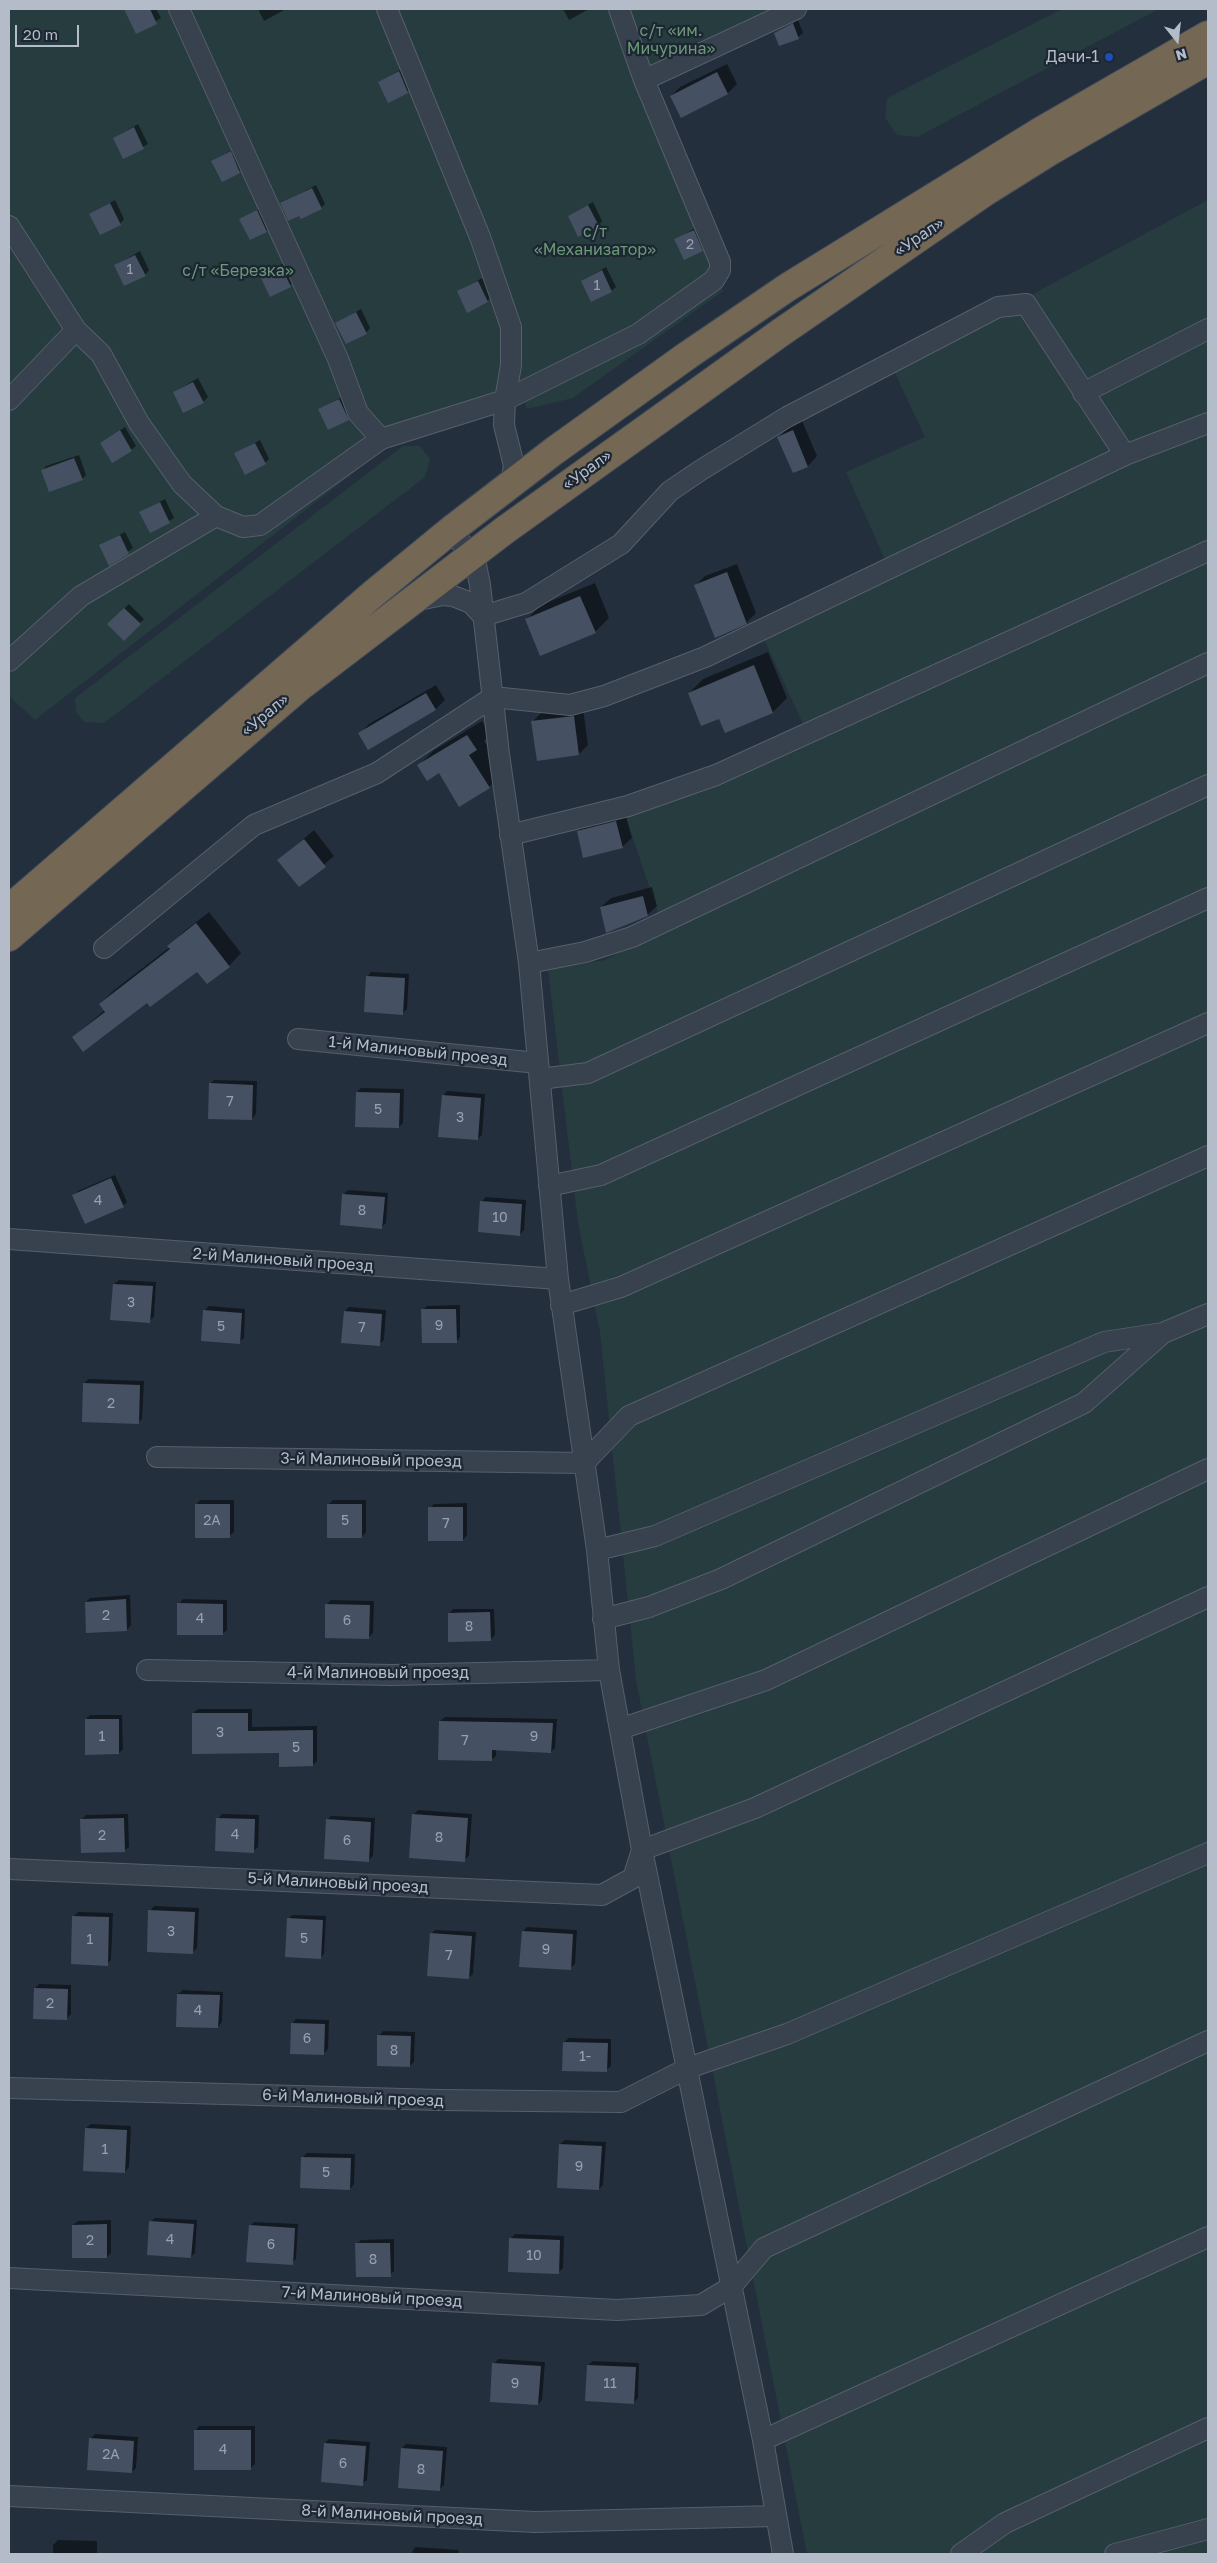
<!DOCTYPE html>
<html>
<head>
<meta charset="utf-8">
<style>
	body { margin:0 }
	#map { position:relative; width:1217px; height:2563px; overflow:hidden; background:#242f3e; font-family:"Golos Text",sans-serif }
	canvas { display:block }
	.frame { position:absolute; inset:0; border:10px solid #b4bcc9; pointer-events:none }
	.north { position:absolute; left:1152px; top:15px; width:50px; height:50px; -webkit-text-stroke:4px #1d2633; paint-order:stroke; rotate:164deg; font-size:14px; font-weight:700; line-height:20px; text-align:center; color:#b4bcc9 }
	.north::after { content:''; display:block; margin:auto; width:18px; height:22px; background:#b4bcc9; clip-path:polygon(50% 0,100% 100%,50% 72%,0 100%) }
	.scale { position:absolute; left:15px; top:25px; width:64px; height:22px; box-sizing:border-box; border:2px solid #b4bcc9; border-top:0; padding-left:6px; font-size:15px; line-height:18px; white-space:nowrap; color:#b4bcc9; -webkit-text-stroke:4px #1d2633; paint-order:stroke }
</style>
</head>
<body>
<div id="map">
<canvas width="1217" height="2563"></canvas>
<div class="frame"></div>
<div class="north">N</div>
<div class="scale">20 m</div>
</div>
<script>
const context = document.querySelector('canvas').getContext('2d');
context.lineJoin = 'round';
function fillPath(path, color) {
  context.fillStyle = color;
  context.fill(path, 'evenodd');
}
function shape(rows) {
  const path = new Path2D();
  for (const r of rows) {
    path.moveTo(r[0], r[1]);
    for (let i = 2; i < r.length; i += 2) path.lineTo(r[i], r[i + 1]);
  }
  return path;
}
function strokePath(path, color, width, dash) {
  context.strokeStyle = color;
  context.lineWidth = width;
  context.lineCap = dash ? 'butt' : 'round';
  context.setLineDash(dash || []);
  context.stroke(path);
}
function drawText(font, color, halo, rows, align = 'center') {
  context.font = font + ' "Golos Text",sans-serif';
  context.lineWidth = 4.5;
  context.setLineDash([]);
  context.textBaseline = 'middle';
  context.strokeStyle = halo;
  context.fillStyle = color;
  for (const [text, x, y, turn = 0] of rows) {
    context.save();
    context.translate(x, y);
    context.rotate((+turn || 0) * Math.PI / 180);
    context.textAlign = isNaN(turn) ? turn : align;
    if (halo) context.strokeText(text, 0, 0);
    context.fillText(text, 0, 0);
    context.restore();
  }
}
const green = shape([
	[9,9,379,9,504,319,501,407,388,446,35,720,9,696],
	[395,9,615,9,638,79,723,291,573,398,527,409,520,383,520,340],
	[627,9,811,9,653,84],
	[1062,9,1159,9,917,137,897,135,885,118,887,98],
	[1208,200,1208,2554,807,2554,636,1680,600,1332,578,1223,548,969,605,960,664,930,622,806,804,726,757,624,886,562,846,472,925,437,893,369],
	[403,446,420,446,430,459,425,477,104,723,84,722,76,712,75,698]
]);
const shadow = shape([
	[131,9,156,9,161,18,137,32,127,13],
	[258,9,286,9,264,21],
	[563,9,589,9,569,20],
	[798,20,803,33,798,37,775,33],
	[727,64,737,84,728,93,671,96,680,87],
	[403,68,412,88,389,101,379,82],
	[138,124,148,144,124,157,114,138],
	[235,148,244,168,222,180,213,161],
	[316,185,325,204,321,208,282,203],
	[115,200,124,219,120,224,91,214],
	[593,202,602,221,598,225,569,216],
	[262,207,271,226,266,231,241,220],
	[698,226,706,246,702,250,676,240],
	[140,251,149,270,145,275,116,265],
	[285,262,295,282,271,295,261,276],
	[606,267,616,287,611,291,582,281],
	[482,278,492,297,487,301,458,292],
	[361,309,370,328,366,333,337,323],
	[198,378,208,397,203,402,174,392],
	[343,396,352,415,348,419,319,410],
	[802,421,817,456,808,466,793,472,779,437,788,428],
	[125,427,136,446,131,450,102,443],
	[260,440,269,459,265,463,236,454],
	[79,455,86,475,82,479,42,471,46,466],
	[165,499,174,518,150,532,141,512],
	[125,532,133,548,110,564,101,545],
	[737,564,756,613,746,623,696,585,705,576],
	[595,583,609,618,595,632,527,619,541,605],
	[129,604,144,619,124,639,109,624],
	[768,652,787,698,773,712,720,717,689,693,703,679],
	[436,685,445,700,436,709,369,748,360,733,369,724],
	[583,708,588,745,579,754,532,722,542,712],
	[482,721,490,735,484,741,504,773,489,787,419,765,433,751],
	[625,813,632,838,622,847,578,831,588,822],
	[314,830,334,856,299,886,279,860],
	[652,887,657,906,647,915,601,907,611,898],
	[209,912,241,953,229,966,197,970,147,1001,73,1037,105,1010,100,1004,113,991,170,947,182,933],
	[371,972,409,974,407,1009,403,1013,367,977],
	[214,1080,257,1081,256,1114,252,1119,210,1084],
	[361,1088,404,1089,403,1123,399,1127,357,1092],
	[447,1091,485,1094,482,1135,478,1139,443,1096],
	[115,1175,127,1202,123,1206,74,1196,78,1191],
	[348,1190,388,1193,386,1223,382,1227,344,1194],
	[486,1197,526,1200,524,1230,519,1235,482,1201],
	[119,1280,156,1282,154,1317,149,1321,114,1284],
	[460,1305,460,1337,456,1342,422,1310,427,1306],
	[209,1306,245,1309,244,1338,239,1342,204,1311],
	[349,1307,386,1310,384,1340,379,1344,345,1311],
	[89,1379,144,1381,142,1419,138,1423,84,1383],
	[200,1500,234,1500,234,1532,229,1536,196,1505],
	[333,1500,366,1500,366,1532,362,1537,328,1505],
	[467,1503,467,1535,463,1540,430,1508,434,1504],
	[130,1595,131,1625,127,1630,86,1602,90,1598],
	[183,1599,227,1600,227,1630,222,1634,179,1604],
	[331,1600,374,1601,373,1633,369,1637,327,1604],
	[453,1609,494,1609,495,1635,490,1640,449,1614],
	[198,1709,252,1709,252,1727,317,1726,317,1761,313,1765,280,1752,193,1713],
	[90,1715,122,1715,123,1749,119,1753,86,1719],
	[445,1717,557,1719,555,1748,551,1752,496,1749,496,1756,491,1760,440,1721],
	[418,1810,472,1814,469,1856,464,1860,414,1814],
	[128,1814,129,1847,124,1851,81,1820,86,1815],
	[222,1814,259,1815,258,1847,253,1851,218,1819],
	[331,1816,375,1818,373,1856,369,1860,327,1820],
	[154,1906,199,1908,197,1948,193,1952,150,1911],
	[78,1912,113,1913,111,1960,107,1964,74,1916],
	[292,1915,326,1916,324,1954,320,1958,288,1919],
	[527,1927,577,1930,575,1964,570,1968,523,1931],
	[435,1930,476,1932,473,1974,468,1978,431,1934],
	[39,1984,71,1985,71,2014,66,2019,35,1988],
	[183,1990,223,1992,222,2022,218,2027,178,1994],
	[296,2019,329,2020,328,2049,323,2054,292,2024],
	[383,2031,415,2032,414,2062,410,2066,379,2036],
	[569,2038,611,2039,611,2066,606,2070,564,2042],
	[91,2124,131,2126,129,2167,125,2172,86,2128],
	[565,2140,606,2142,603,2185,599,2189,560,2144],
	[307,2153,355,2154,354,2184,350,2189,303,2157],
	[155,2218,197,2220,195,2253,191,2257,150,2222],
	[111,2220,111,2253,107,2257,73,2225,78,2221],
	[254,2222,298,2224,296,2259,292,2263,250,2226],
	[515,2234,564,2236,563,2268,558,2273,511,2238],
	[394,2239,394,2271,390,2275,357,2244,361,2240],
	[498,2359,545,2362,542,2400,538,2404,494,2364],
	[593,2361,639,2363,638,2398,633,2403,588,2365],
	[199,2426,255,2426,255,2464,251,2468,195,2431],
	[95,2434,138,2437,136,2468,132,2472,90,2439],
	[329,2439,370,2442,367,2480,362,2484,325,2443],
	[406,2444,447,2447,444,2485,440,2489,402,2448],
	[58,2540,97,2541,97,2554,53,2554,53,2545],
	[415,2547,459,2550,458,2554,411,2554]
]);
const building = shape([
	[124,9,150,9,157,24,136,34],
	[793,23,799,39,779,46,774,33],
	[399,71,408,93,388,103,378,82],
	[717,72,728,94,681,118,670,96],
	[134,127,144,149,123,159,113,138],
	[231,151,240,173,222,182,211,161],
	[312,188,322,209,301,219,299,216,288,221,280,203],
	[110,203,121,225,100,235,89,214],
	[588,205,599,226,578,237,568,216],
	[257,210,267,232,250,240,239,219],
	[694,230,703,251,684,260,674,239],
	[135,255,146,276,124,286,114,265],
	[281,266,291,287,270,297,260,276],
	[602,270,612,292,591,302,581,281],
	[478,281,488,302,467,313,457,291],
	[356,312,367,334,346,344,335,323],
	[193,382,204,403,183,413,173,392],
	[339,399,349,420,328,430,318,409],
	[120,430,132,451,112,463,100,443],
	[793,430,808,467,793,473,777,437],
	[255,443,266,464,245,475,234,453],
	[74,458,83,480,49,492,41,470],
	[160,502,170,523,150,533,139,512],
	[120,535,129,554,109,566,99,545],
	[727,572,747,624,715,638,694,585],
	[580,596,596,633,540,656,525,619],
	[124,608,141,624,124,641,107,624],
	[754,665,773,713,725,733,719,719,701,726,688,693],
	[426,693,436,710,368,750,358,733],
	[574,716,579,755,537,761,531,721],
	[467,735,477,750,469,755,490,788,459,807,439,773,427,781,417,765],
	[616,821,623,848,583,858,577,831],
	[304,839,326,867,299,887,277,860],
	[643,896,648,916,606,933,600,907],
	[196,923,230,967,207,984,197,972,150,1007,147,1003,83,1052,72,1037,105,1012,99,1004,170,949,167,946],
	[366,976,405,978,403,1015,364,1012],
	[209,1083,253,1085,252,1120,208,1119],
	[356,1092,400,1093,399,1128,355,1127],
	[442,1095,481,1098,478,1140,438,1137],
	[111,1178,124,1207,85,1224,72,1195],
	[342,1194,385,1197,382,1229,340,1225],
	[480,1201,522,1204,520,1236,478,1232],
	[113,1284,153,1286,150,1323,110,1320],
	[421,1309,456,1309,457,1343,422,1343],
	[203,1310,242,1313,240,1344,201,1341],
	[344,1311,382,1314,380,1346,341,1343],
	[83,1383,140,1385,139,1424,82,1422],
	[195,1504,230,1504,230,1538,195,1538],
	[327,1504,362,1504,362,1538,327,1538],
	[428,1507,463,1507,463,1541,428,1541],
	[126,1599,127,1631,86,1633,85,1602],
	[177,1603,223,1604,223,1635,177,1635],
	[325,1604,370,1605,369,1639,325,1638],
	[490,1612,491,1641,448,1642,448,1613],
	[192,1713,248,1713,248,1731,313,1730,313,1766,279,1767,279,1753,192,1754],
	[85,1719,119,1719,119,1754,85,1755],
	[439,1721,553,1723,551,1753,492,1750,492,1761,438,1760],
	[412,1814,468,1818,465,1862,409,1858],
	[124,1818,125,1852,81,1853,80,1819],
	[216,1818,255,1819,254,1853,215,1851],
	[326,1819,371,1822,369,1862,324,1859],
	[148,1910,195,1912,193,1954,147,1952],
	[72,1916,109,1917,108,1966,71,1964],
	[287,1918,323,1920,321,1959,285,1957],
	[522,1931,573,1934,571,1970,519,1967],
	[430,1933,472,1936,469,1979,427,1976],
	[34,1988,68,1989,67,2020,33,2019],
	[177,1994,220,1995,218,2028,176,2027],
	[291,2023,325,2024,324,2055,290,2054],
	[377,2035,411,2036,410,2067,377,2066],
	[563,2042,608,2043,607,2072,562,2071],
	[85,2128,127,2130,125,2173,83,2171],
	[559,2144,602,2146,599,2190,557,2188],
	[301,2157,351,2158,350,2190,300,2188],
	[149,2221,194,2224,191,2258,147,2255],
	[107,2224,107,2258,72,2258,72,2225],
	[249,2225,295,2228,293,2265,246,2262],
	[509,2238,560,2240,559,2274,508,2272],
	[355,2243,390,2243,391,2277,356,2277],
	[492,2363,541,2366,538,2405,490,2402],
	[587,2365,636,2367,634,2404,585,2401],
	[194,2430,251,2430,251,2470,194,2470],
	[89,2438,134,2441,132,2473,87,2470],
	[324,2443,366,2446,363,2486,321,2482],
	[401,2448,443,2451,440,2491,398,2488]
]);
const minor = shape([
	[179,9,338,359,358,413,381,439],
	[387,9,480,237,511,327,511,365,505,400,504,425,514,466,512,477,506,486],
	[644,80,796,9],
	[9,226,76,330,101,354,139,423,182,484,216,516],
	[1083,393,1208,329],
	[9,400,76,330],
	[451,530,475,560,480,585,499,754,529,963,558,1279,597,1550,609,1670,642,1850,763,2440,783,2554],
	[418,600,443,595,453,596,471,603,483,616,526,603,621,544,670,491,701,470,787,417,998,307,1026,304,1125,455],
	[9,661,81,596,216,516,243,527,260,525,381,439,505,400,638,334,714,280,720,270,720,262,644,80,619,9],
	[510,835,628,806,716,775,1208,551],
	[104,948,254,825,377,773,493,697,570,705,604,696,705,657,1125,455,1208,423],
	[529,963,585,952,632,937,1208,663],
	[298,1039,538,1063],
	[540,1079,588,1073,1208,785],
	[549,1186,601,1175,1208,898],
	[9,1239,558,1279],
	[561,1305,621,1287,1208,1023],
	[157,1457,584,1463,629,1416,1208,1156],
	[597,1550,655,1536,1104,1342,1163,1333,1208,1314],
	[603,1619,649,1607,721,1579,1084,1403,1163,1333],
	[147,1670,392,1675,609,1670],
	[620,1729,766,1680,1208,1469],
	[9,1869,602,1895,633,1878,642,1850,755,1808,1208,1597],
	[9,2088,439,2100,621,2102,688,2068,787,2034,1208,1853],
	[9,2278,617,2310,701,2305,731,2287,764,2248,1208,2041],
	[763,2440,1208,2237],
	[9,2496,535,2522,775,2516],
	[961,2554,1005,2523,1208,2428],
	[1115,2554,1208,2529]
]);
const highway = shape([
	[9,909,373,594,451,530,554,451,688,355,788,287,1041,131,1208,35],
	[9,937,302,685,505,530,780,333,985,192,1052,150,1208,60]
]);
const markers = [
	[1109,57,5,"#1a4fb4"]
];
const numberNames = [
	["2",690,245],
	["1",130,270],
	["1",597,286],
	["7",230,1102],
	["5",378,1110],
	["3",460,1118],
	["4",98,1201],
	["8",362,1211],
	["10",500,1218],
	["3",131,1303],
	["9",439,1326],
	["5",221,1327],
	["7",362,1328],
	["2",111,1404],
	["2А",212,1521],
	["5",345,1521],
	["7",446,1524],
	["2",106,1616],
	["4",200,1619],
	["6",347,1621],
	["8",469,1627],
	["3",220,1733],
	["1",102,1737],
	["9",534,1737],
	["7",465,1741],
	["5",296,1748],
	["4",235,1835],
	["2",102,1836],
	["8",439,1838],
	["6",347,1841],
	["3",171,1932],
	["5",304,1939],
	["1",90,1940],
	["9",546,1950],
	["7",449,1956],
	["2",50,2004],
	["4",198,2011],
	["6",307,2039],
	["8",394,2051],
	["1-",585,2057],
	["1",105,2150],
	["9",579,2167],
	["5",326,2173],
	["4",170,2240],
	["2",90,2241],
	["6",271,2245],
	["10",534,2256],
	["8",373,2260],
	["9",515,2384],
	["11",610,2384],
	["4",223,2450],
	["2А",111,2455],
	["6",343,2464],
	["8",421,2470]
];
const parkNames = [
	["с/т «им.",671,31],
	["Мичурина»",671,49],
	["с/т",595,232],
	["«Механизатор»",595,250],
	["с/т «Березка»",238,271]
];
const poiNames = [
	["Дачи-1",1099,57]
];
const streetNames = [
	["«Урал»",919,237,-34],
	["«Урал»",587,470,-36],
	["«Урал»",265,715,-40],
	["1-й Малиновый проезд",418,1051,6],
	["2-й Малиновый проезд",283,1260,4],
	["3-й Малиновый проезд",371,1460,1],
	["4-й Малиновый проезд",378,1673],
	["5-й Малиновый проезд",338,1883,3],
	["6-й Малиновый проезд",353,2098,2],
	["7-й Малиновый проезд",372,2297,3],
	["8-й Малиновый проезд",392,2515,3]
];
fillPath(green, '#263c3f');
fillPath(shadow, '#0007');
fillPath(building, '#455162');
strokePath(minor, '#565f6c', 22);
strokePath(highway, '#434c59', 30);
strokePath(minor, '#38414e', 20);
strokePath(highway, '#746855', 28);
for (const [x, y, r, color] of markers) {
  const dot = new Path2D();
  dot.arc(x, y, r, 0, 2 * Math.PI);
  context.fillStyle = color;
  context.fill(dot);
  strokePath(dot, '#1d2633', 2);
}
drawText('14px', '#98a1af', null, numberNames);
drawText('16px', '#6b9a76', '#1d2633', parkNames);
drawText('16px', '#b4bcc9', '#1d2633', poiNames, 'right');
drawText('16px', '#b4bcc9', '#1d2633', streetNames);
</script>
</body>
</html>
